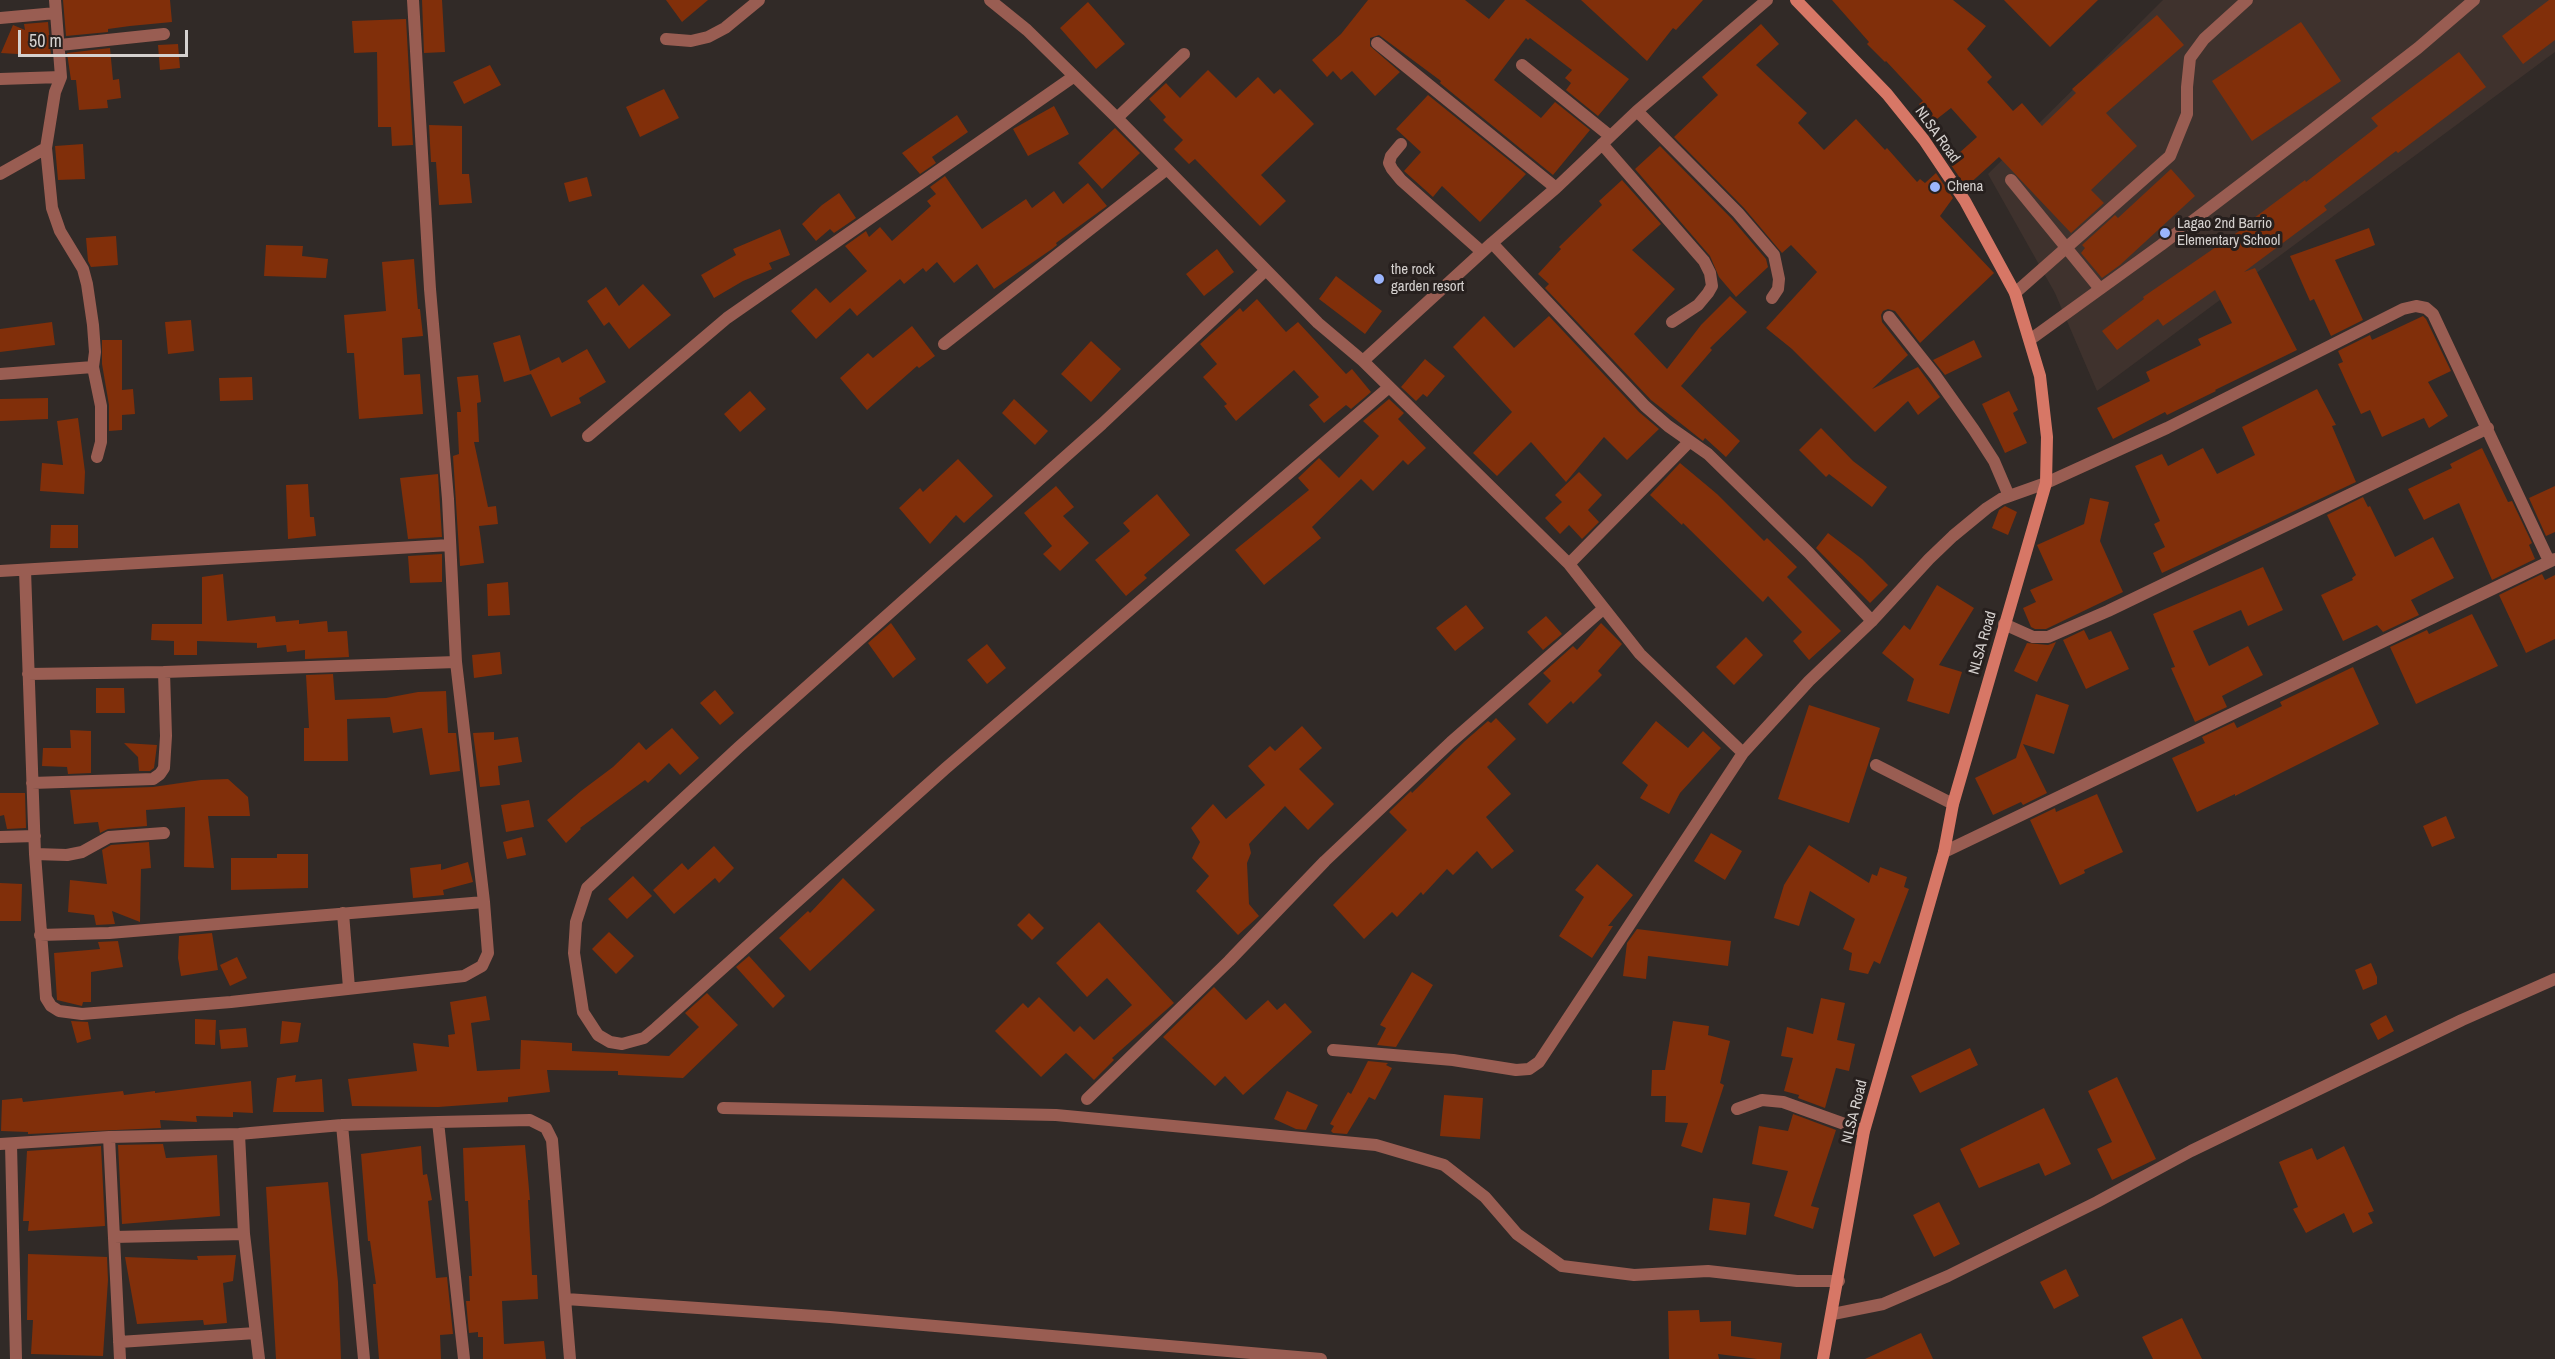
<!DOCTYPE html>
<html>
<head>
<meta charset="utf-8">
<style>
	body { margin:0 }
	#map { position:relative; width:2555px; height:1359px; overflow:hidden; background:#312a27; font-family:"Archivo Narrow",sans-serif }
	canvas { display:block }
	.scale { position:absolute; left:18px; top:30px; width:170px; height:27px; box-sizing:border-box; border:3px solid #d5d1cf; border-top:0; padding-left:8px; font-size:18px; line-height:21px; white-space:nowrap; color:#d5d1cf; -webkit-text-stroke:4px #27201e; paint-order:stroke }
</style>
</head>
<body>
<div id="map">
<canvas width="2555" height="1359"></canvas>
<div class="scale">50 m</div>
</div>
<script>
const context = document.querySelector('canvas').getContext('2d');
context.lineJoin = 'round';
function fillPath(path, color) {
  context.fillStyle = color;
  context.fill(path, 'evenodd');
}
function shape(rows) {
  const path = new Path2D();
  for (const r of rows) {
    path.moveTo(r[0], r[1]);
    for (let i = 2; i < r.length; i += 2) path.lineTo(r[i], r[i + 1]);
  }
  return path;
}
function strokePath(path, color, width, dash) {
  context.strokeStyle = color;
  context.lineWidth = width;
  context.lineCap = dash ? 'butt' : 'round';
  context.setLineDash(dash || []);
  context.stroke(path);
}
function drawText(font, color, halo, rows, align = 'center') {
  context.font = font + ' "Archivo Narrow",sans-serif';
  context.lineWidth = 6;
  context.setLineDash([]);
  context.textBaseline = 'middle';
  context.strokeStyle = halo;
  context.fillStyle = color;
  for (const [text, x, y, turn = 0] of rows) {
    context.save();
    context.translate(x, y);
    context.rotate((+turn || 0) * Math.PI / 180);
    context.textAlign = isNaN(turn) ? turn : align;
    if (halo) context.strokeText(text, 0, 0);
    context.fillText(text, 0, 0);
    context.restore();
  }
}
const built = shape([
	[2163,0,2555,0,2555,52,2097,391,2055,293,1988,174]
]);
const building = shape([
	[63,0,170,0,172,22,130,26,108,29,108,32,66,36],
	[422,0,442,0,445,52,424,53],
	[666,0,708,0,682,22],
	[1368,0,1465,0,1489,19,1505,0,1525,0,1629,79,1598,116,1566,90,1571,83,1565,78,1572,70,1530,38,1528,40,1526,38,1494,80,1541,118,1555,102,1590,130,1553,175,1440,83,1441,81,1379,35,1370,38,1370,46,1400,72,1375,96,1352,71,1341,80,1333,71,1327,77,1312,60,1341,34],
	[1581,0,1703,0,1676,30,1673,28,1647,61],
	[1832,0,1953,0,1986,26,1967,49,1992,77,1987,82,2013,111,2022,103,2042,126,2076,93,2072,89,2157,15,2184,45,2106,113,2137,146,2091,190,2104,203,2071,233,1999,157,1966,187,1949,162,1977,137,1951,108,1933,122,1919,104,1923,101,1886,61,1885,62,1867,44,1869,42],
	[2004,0,2098,0,2050,47],
	[2549,0,2555,0,2555,40,2523,64,2502,36],
	[1088,2,1125,44,1096,69,1060,28],
	[406,19,413,145,392,146,391,127,378,127,377,52,354,53,352,21],
	[48,22,51,56,1,53,13,25,25,30,24,24],
	[2301,22,2341,81,2252,141,2212,81],
	[1761,24,1779,44,1756,65,1807,113,1798,123,1824,150,1856,119,1885,150,1887,148,1917,182,1920,179,1925,183,1936,173,1953,198,1940,216,1994,273,1920,343,1895,311,1888,309,1883,311,1881,315,1882,322,1908,355,1872,389,1918,367,1940,397,1918,415,1908,401,1875,432,1792,349,1766,328,1817,272,1791,245,1782,253,1744,208,1674,137,1718,95,1702,77],
	[178,44,180,68,160,70,158,45],
	[110,48,113,80,119,79,121,98,107,100,108,108,79,110,76,80,71,80,67,53],
	[2459,52,2486,87,2398,153,2396,151,2324,206,2327,210,2244,272,2255,268,2297,350,2215,390,2216,391,2167,415,2165,412,2113,439,2097,408,2150,381,2146,372,2201,345,2198,339,2232,323,2215,290,2163,326,2158,319,2117,350,2102,331,2144,299,2143,297,2251,223,2250,221,2305,180,2306,182,2378,126,2371,118],
	[490,65,501,85,464,104,453,82],
	[1208,70,1236,98,1258,77,1274,94,1280,89,1314,124,1261,175,1286,201,1260,226,1195,159,1189,164,1174,149,1183,140,1163,120,1166,117,1149,99,1166,83,1180,98],
	[664,89,679,118,640,137,626,107],
	[1428,95,1526,174,1480,222,1442,186,1433,197,1404,171,1421,152,1396,129],
	[1054,106,1069,134,1028,156,1013,129],
	[957,115,968,132,932,157,936,163,920,174,902,153],
	[429,125,462,126,462,174,469,174,472,203,439,205,436,162,431,162],
	[1115,128,1140,153,1102,189,1078,163],
	[83,144,85,179,58,180,55,146],
	[1660,146,1732,219,1766,259,1768,267,1736,297,1719,277,1710,256,1635,169],
	[2171,169,2195,196,2120,265,2102,278,2081,253,2085,248,2082,245,2115,215,2118,218],
	[945,176,982,229,1026,199,1032,208,1054,191,1063,204,1088,183,1107,206,1056,243,1057,245,1052,249,994,289,977,264,954,283,937,262,926,272,923,268,904,284,900,279,857,316,850,308,816,339,791,311,816,288,830,303,867,271,845,246,866,231,869,237,880,227,892,241,931,206,927,201,936,194,930,187],
	[587,177,592,196,569,202,564,183],
	[1622,180,1661,224,1632,250,1675,289,1634,334,1667,369,1701,325,1730,296,1747,312,1710,348,1712,350,1681,386,1740,441,1726,457,1705,438,1703,441,1651,400,1545,288,1549,284,1538,274,1561,249,1559,247,1602,205,1599,201],
	[839,193,856,218,834,233,830,229,816,241,802,224,822,205],
	[2369,228,2375,245,2335,260,2363,320,2331,336,2314,299,2310,301,2290,256],
	[780,229,790,255,769,263,772,269,743,281,714,298,701,275,736,255,733,249],
	[116,236,118,265,91,267,88,261,86,238],
	[266,245,303,246,302,256,328,259,326,278,264,276],
	[1217,249,1234,272,1204,296,1186,274],
	[414,259,418,309,420,309,423,336,402,338,404,375,420,374,423,414,359,419,354,353,347,353,344,315,386,311,382,262],
	[1336,276,1382,311,1365,334,1319,299],
	[643,284,671,315,629,349,609,322,604,326,587,301,606,287,619,306],
	[1257,299,1286,332,1298,322,1346,374,1352,369,1371,392,1351,409,1346,405,1324,423,1309,405,1319,397,1294,370,1236,421,1224,406,1227,404,1203,377,1217,364,1200,344,1240,308,1243,312],
	[1484,316,1514,348,1549,316,1639,412,1659,429,1627,460,1604,437,1566,482,1531,442,1497,476,1473,453,1512,412,1453,347],
	[2423,316,2426,319,2451,371,2428,382,2448,416,2429,428,2424,418,2382,437,2370,410,2361,414,2338,364,2343,362,2338,351,2370,335,2372,340],
	[191,320,194,351,168,354,165,322],
	[52,322,55,345,0,352,0,329],
	[912,326,935,356,919,368,917,366,867,410,840,378,868,353,873,358],
	[520,335,530,371,559,357,562,363,587,349,606,382,579,398,581,403,551,417,531,374,504,382,493,343],
	[102,340,122,340,122,390,133,389,135,414,122,415,122,430,109,431,109,405,102,364],
	[1974,340,1982,357,1945,375,1933,360],
	[1091,341,1121,369,1091,402,1061,374],
	[1425,359,1445,376,1427,397,1423,394,1416,401,1401,387],
	[478,375,481,402,477,403,479,442,474,442,488,507,496,506,498,524,479,526,484,563,460,566,453,456,459,454,457,412,461,412,457,377],
	[252,377,253,400,220,401,219,378],
	[2317,389,2336,425,2332,426,2356,482,2162,573,2153,553,2165,547,2154,524,2160,521,2135,466,2162,454,2168,466,2203,448,2217,474,2255,455,2242,427],
	[750,391,766,409,740,432,724,414],
	[2009,391,2018,410,2013,413,2027,443,2005,453,1982,404],
	[48,398,48,419,0,421,0,399],
	[1014,399,1048,431,1035,445,1002,413],
	[1389,399,1404,413,1398,419,1426,448,1408,465,1403,460,1373,491,1361,479,1312,527,1321,538,1264,585,1235,550,1309,490,1298,478,1319,458,1339,478,1379,436,1363,421],
	[78,418,85,472,84,494,40,491,42,463,63,465,57,421],
	[1821,428,1853,461,1887,487,1872,507,1829,474,1826,477,1799,450],
	[2482,448,2508,502,2512,501,2532,543,2529,545,2535,559,2492,580,2459,503,2424,520,2408,489,2452,468,2450,464],
	[958,459,993,496,964,523,956,515,930,544,899,508,920,488,923,492],
	[1680,463,1717,494,1764,541,1767,538,1797,567,1787,577,1841,631,1809,660,1793,641,1802,632,1768,596,1763,602,1683,523,1682,525,1650,495],
	[1579,472,1602,495,1588,510,1599,522,1582,539,1569,525,1560,534,1545,518,1562,502,1555,495],
	[438,474,442,537,408,539,400,478],
	[308,484,310,517,314,517,316,536,288,539,286,485],
	[1056,486,1074,507,1063,516,1089,543,1060,571,1043,554,1052,546,1024,513],
	[2555,486,2555,532,2546,536,2529,498],
	[1157,494,1190,535,1144,575,1147,578,1126,596,1095,560,1130,531,1123,523],
	[2363,497,2368,507,2370,506,2395,557,2433,537,2454,578,2411,600,2419,615,2383,632,2377,625,2343,641,2321,595,2353,580,2352,578,2356,575,2327,515],
	[2090,498,2109,502,2100,541,2123,592,2046,629,2035,629,2031,627,2023,608,2036,602,2030,590,2053,580,2037,545,2084,524],
	[2005,506,2017,512,2008,535,1992,528,1999,510],
	[51,525,78,525,78,548,50,548],
	[1828,533,1862,559,1888,585,1870,603,1816,548],
	[442,554,442,582,410,583,408,556],
	[2263,567,2283,610,2248,626,2241,610,2193,631,2209,666,2248,646,2263,675,2222,696,2227,707,2195,722,2171,668,2175,667,2153,614],
	[223,574,227,621,275,616,276,622,299,620,299,624,327,621,328,632,347,631,349,657,305,659,305,650,287,652,286,645,257,648,257,643,197,641,197,655,174,655,174,641,151,640,152,624,202,624,202,577],
	[2542,574,2545,580,2555,575,2555,639,2526,653,2499,595],
	[508,582,510,615,488,616,487,584],
	[1937,585,1974,608,1939,665,1962,672,1949,714,1907,701,1914,679,1882,653,1904,625,1910,630],
	[1466,605,1484,628,1455,651,1436,628],
	[2472,614,2498,666,2416,704,2390,647,2427,630,2429,634],
	[1546,616,1562,634,1543,650,1527,632],
	[891,623,916,659,893,678,868,643],
	[1601,623,1622,644,1598,671,1602,675,1573,704,1571,701,1547,724,1528,704,1551,681,1543,673,1573,646,1577,650],
	[2084,630,2089,640,2111,631,2129,669,2086,689,2063,640],
	[1746,637,1763,655,1734,685,1716,667],
	[2056,642,2037,682,2014,671,2027,643,2048,645],
	[987,644,1006,668,987,684,967,660],
	[500,652,502,674,474,678,472,655],
	[2353,667,2379,724,2235,796,2235,794,2197,812,2172,758,2205,743,2202,737,2234,722,2237,728,2282,706,2280,702],
	[333,674,335,700,386,698,418,692,446,691,448,733,456,733,460,771,430,775,422,728,393,733,390,717,347,719,348,761,304,761,304,728,309,728,306,675],
	[96,688,124,688,125,713,96,713],
	[715,690,734,713,720,725,700,703],
	[2036,694,2069,705,2054,754,2023,744,2047,793,2023,805,2021,802,1993,815,1975,778,2016,758],
	[1809,705,1880,728,1849,823,1778,799],
	[1496,718,1516,739,1487,767,1511,794,1486,817,1514,851,1492,869,1477,851,1453,875,1447,869,1423,895,1421,892,1397,917,1392,912,1364,939,1333,905,1407,830,1389,812,1411,791,1412,793,1465,741,1488,721,1491,723],
	[1656,721,1688,748,1703,731,1721,748,1680,793,1669,814,1640,798,1648,785,1622,763],
	[1302,726,1322,748,1299,769,1334,804,1308,830,1285,806,1249,844,1251,853,1247,863,1249,904,1259,916,1238,935,1196,891,1209,876,1192,858,1200,842,1191,828,1213,804,1226,819,1265,785,1248,766,1270,746,1275,751],
	[672,728,699,758,680,775,669,763,648,783,645,780,580,828,581,829,566,843,547,820,581,791,613,767,639,742,646,750],
	[70,730,91,731,91,773,68,774,67,767,42,766,43,748,71,748],
	[494,732,494,740,518,737,522,762,498,766,500,785,480,787,473,733],
	[124,743,157,745,154,768,150,771,139,771,138,757],
	[228,779,248,797,250,816,208,816,214,868,184,867,185,807,146,810,147,826,108,829,100,833,98,822,74,824,70,790,153,787,201,780],
	[0,793,25,793,26,828,7,829,4,815,0,816],
	[2097,794,2123,852,2084,870,2085,873,2060,885,2030,820,2055,808,2056,812],
	[529,800,534,827,506,832,501,805],
	[2446,816,2455,838,2432,847,2423,826],
	[1711,833,1742,851,1725,880,1694,861],
	[522,837,526,855,507,859,503,842],
	[149,842,151,868,141,869,140,922,112,911,115,924,96,925,94,915,68,912,70,880,107,884,102,850,111,845],
	[1809,845,1869,883,1872,874,1877,876,1880,867,1907,877,1904,887,1909,889,1880,964,1874,961,1868,974,1849,970,1852,953,1843,949,1855,919,1810,891,1799,926,1774,918,1784,885],
	[714,846,734,868,719,883,715,878,674,914,653,890,682,863,688,870],
	[277,854,308,854,308,888,231,890,231,858,277,858],
	[468,862,473,882,443,890,444,895,413,898,410,868,441,864,441,870],
	[1597,864,1633,895,1608,926,1613,926,1592,958,1559,936,1584,897,1575,890],
	[633,876,652,896,627,919,608,899],
	[843,878,875,910,810,971,779,938,808,911,810,913],
	[0,883,22,884,21,921,0,921],
	[1029,913,1044,928,1032,940,1017,925],
	[1099,922,1174,1003,1112,1058,1114,1060,1094,1080,1066,1053,1041,1077,995,1031,1023,1003,1028,1008,1039,997,1074,1032,1080,1026,1094,1040,1132,1005,1107,978,1087,997,1056,963],
	[1637,929,1731,941,1728,966,1648,956,1646,979,1623,976,1627,943],
	[609,932,634,956,616,974,592,949],
	[212,933,218,970,181,976,178,958,179,936],
	[118,941,123,967,91,972,91,1002,83,1002,82,1006,57,1000,54,953,100,949,98,942],
	[749,956,785,996,773,1008,736,967],
	[237,957,247,978,230,986,220,965],
	[2371,963,2377,977,2377,984,2363,990,2355,970],
	[1412,972,1433,985,1396,1047,1377,1045,1386,1028,1380,1025],
	[1214,987,1246,1020,1268,1000,1277,1010,1285,1003,1312,1032,1243,1095,1225,1076,1215,1086,1163,1037],
	[707,993,738,1025,683,1078,618,1075,618,1071,547,1070,550,1092,508,1097,508,1102,438,1107,352,1106,348,1079,417,1071,413,1043,449,1047,448,1035,455,1034,450,1002,486,996,490,1020,471,1023,477,1071,520,1069,521,1040,572,1043,572,1051,669,1056,699,1027,685,1013],
	[1821,998,1845,1003,1837,1040,1855,1044,1849,1071,1836,1068,1825,1108,1798,1098,1799,1095,1784,1091,1793,1058,1781,1056,1787,1027,1813,1034],
	[2386,1015,2394,1031,2378,1040,2370,1024],
	[195,1019,216,1020,215,1045,195,1044],
	[71,1021,88,1022,91,1039,77,1043],
	[282,1021,301,1023,298,1042,280,1044],
	[1673,1021,1709,1026,1708,1035,1730,1041,1720,1083,1724,1085,1702,1153,1681,1146,1688,1123,1665,1122,1666,1096,1651,1096,1652,1070,1665,1070],
	[246,1028,248,1047,221,1049,219,1030],
	[1970,1048,1978,1065,1920,1093,1911,1076],
	[1368,1061,1388,1063,1386,1065,1392,1068,1375,1100,1369,1097,1347,1134,1333,1133,1331,1131,1334,1126,1330,1124,1348,1092,1351,1094],
	[296,1075,295,1082,322,1079,324,1112,273,1112,277,1078],
	[2117,1077,2156,1159,2112,1180,2097,1149,2112,1142,2088,1091],
	[251,1081,253,1113,233,1112,233,1117,196,1116,197,1122,160,1120,161,1128,28,1134,28,1132,1,1131,2,1100,22,1098,23,1102,123,1091,124,1095,155,1091,155,1093],
	[1287,1091,1318,1105,1306,1130,1296,1129,1274,1119],
	[1444,1095,1483,1098,1480,1139,1440,1136],
	[2044,1108,2071,1164,2045,1176,2039,1163,1979,1188,1960,1149],
	[1793,1114,1836,1130,1811,1206,1819,1208,1813,1229,1774,1216,1788,1171,1752,1164,1759,1126,1788,1131],
	[163,1144,166,1158,217,1155,220,1216,122,1224,118,1145],
	[525,1145,530,1200,528,1200,532,1275,537,1275,538,1299,502,1301,504,1344,544,1341,546,1359,483,1359,483,1337,478,1337,478,1332,469,1333,466,1301,470,1301,469,1276,472,1276,468,1201,465,1201,463,1148],
	[101,1146,105,1226,28,1231,29,1221,23,1221,27,1151],
	[421,1146,423,1175,427,1174,432,1200,428,1201,436,1278,447,1277,453,1334,440,1335,441,1359,379,1359,373,1284,376,1284,370,1241,368,1241,361,1154],
	[2344,1146,2374,1211,2368,1213,2373,1223,2353,1233,2344,1213,2306,1233,2293,1209,2298,1207,2279,1162,2312,1148,2317,1160],
	[328,1182,338,1282,341,1359,276,1359,266,1187],
	[1713,1198,1750,1203,1746,1235,1709,1230],
	[1939,1202,1960,1244,1934,1257,1913,1215],
	[28,1254,107,1257,108,1280,103,1356,31,1354,33,1320,27,1320],
	[236,1255,233,1281,223,1283,227,1323,204,1325,203,1320,137,1324,125,1257,198,1260,197,1256],
	[2066,1269,2079,1296,2054,1309,2040,1282],
	[1699,1310,1700,1322,1731,1321,1731,1336,1782,1343,1780,1359,1757,1359,1718,1354,1719,1359,1669,1359,1668,1311],
	[2182,1318,2202,1359,2153,1359,2142,1337],
	[1921,1333,1933,1359,1865,1359]
]);
const lane = shape([
	[2011,180,2100,289],
	[2015,293,2170,156,2187,114,2187,87,2190,58,2204,39,2247,0],
	[2031,339,2161,245,2312,130,2418,48,2474,0],
	[1876,765,1953,804],
	[723,1108,1056,1115,1376,1145,1444,1165,1485,1197,1517,1234,1562,1266,1634,1275,1708,1271,1797,1281,1839,1281]
]);
const street = shape([
	[990,0,1027,30,1117,118,1318,323,1363,361,1569,564,1640,654,1743,753],
	[0,18,56,13],
	[666,39,691,41,708,37,725,28,759,0],
	[1377,43,1556,188],
	[60,45,164,34],
	[1522,65,1610,136],
	[0,79,61,77],
	[1637,111,1738,213,1774,255,1779,279,1778,289,1772,298],
	[1117,118,1184,54],
	[1401,144,1391,156,1389,163,1392,169,1401,180,1482,252],
	[1602,144,1704,261,1710,273,1712,286,1708,293,1698,305,1672,322],
	[0,174,46,148,55,92,61,77,55,0],
	[1492,243,1645,406,1668,426,1708,454,1809,553,1872,621],
	[1266,270,1102,424,739,747,587,888,576,922,574,953,583,1012,598,1035,610,1042,622,1044,644,1038,656,1028,946,768,1388,388],
	[1889,317,1935,375,1974,430,1994,461,2009,496],
	[944,344,1167,169],
	[1363,361,1492,243,1556,188,1637,111,1767,0],
	[93,367,101,406,101,442,97,457],
	[0,374,93,367,95,352,93,325,87,284,83,269,60,231,52,208,46,148],
	[588,436,727,318,1073,77],
	[1569,564,1689,442],
	[25,570,35,854,46,998,51,1006,59,1011,82,1014,231,1002,464,976,482,966,488,953,484,902,456,662,448,499,430,289,413,0],
	[0,571,450,545],
	[2004,624,2033,637,2048,637,2108,611,2488,428],
	[28,674,164,672,456,662],
	[32,783,153,779,160,774,164,768,166,736,164,672],
	[0,837,35,836],
	[1944,852,2555,559],
	[35,854,67,855,82,852,109,837,164,833],
	[343,913,349,988],
	[40,935,109,933,484,902],
	[1333,1050,1453,1060,1516,1070,1529,1069,1539,1062,1743,753,1809,681,1872,621,1929,559,1953,536,1987,508,2001,499,2046,483,2167,428,2403,309,2416,306,2426,308,2433,314,2549,561],
	[1087,1099,1229,961,1325,861,1451,742,1603,609],
	[1737,1109,1762,1100,1783,1102,1864,1131],
	[438,1122,530,1120,546,1128,552,1140,570,1359],
	[239,1134,244,1234,259,1359],
	[109,1137,120,1359],
	[0,1144,109,1137,239,1134,342,1125],
	[11,1144,16,1359],
	[114,1237,244,1234],
	[566,1299,830,1317,1321,1359],
	[1833,1314,1883,1304,1948,1276,2097,1202,2191,1151,2462,1020,2555,979],
	[119,1342,256,1333],
	[364,1359,342,1125,438,1122,464,1359]
]);
const secondary = shape([
	[1796,0,1887,94,1924,140,1965,201,2015,293,2040,376,2047,437,2046,483,1953,804,1944,852,1864,1131,1823,1359]
]);
const markers = [
	[1935,187,6,"#9bb5fd"],
	[2165,233,6,"#9bb5fd"],
	[1379,279,6,"#9bb5fd"]
];
const streetNames = [
	["NLSA Road",1937,135,54],
	["NLSA Road",1983,643,-74],
	["NLSA Road",1855,1112,-76]
];
const poiNames = [
	["Chena",1947,187],
	["Lagao 2nd Barrio",2177,224],
	["Elementary School",2177,241],
	["the rock",1391,270],
	["garden resort",1391,287]
];
fillPath(built, '#3f322d');
fillPath(building, '#812f0a');
strokePath(lane, '#995d52', 12);
strokePath(street, '#995d52', 12);
strokePath(secondary, '#d77766', 12);
for (const [x, y, r, color] of markers) {
  const dot = new Path2D();
  dot.arc(x, y, r, 0, 2 * Math.PI);
  context.fillStyle = color;
  context.fill(dot);
  strokePath(dot, '#27201e', 2);
}
drawText('15px', '#d5d1cf', '#27201e', streetNames);
drawText('15px', '#d5d1cf', '#27201e', poiNames, 'left');
</script>
</body>
</html>
